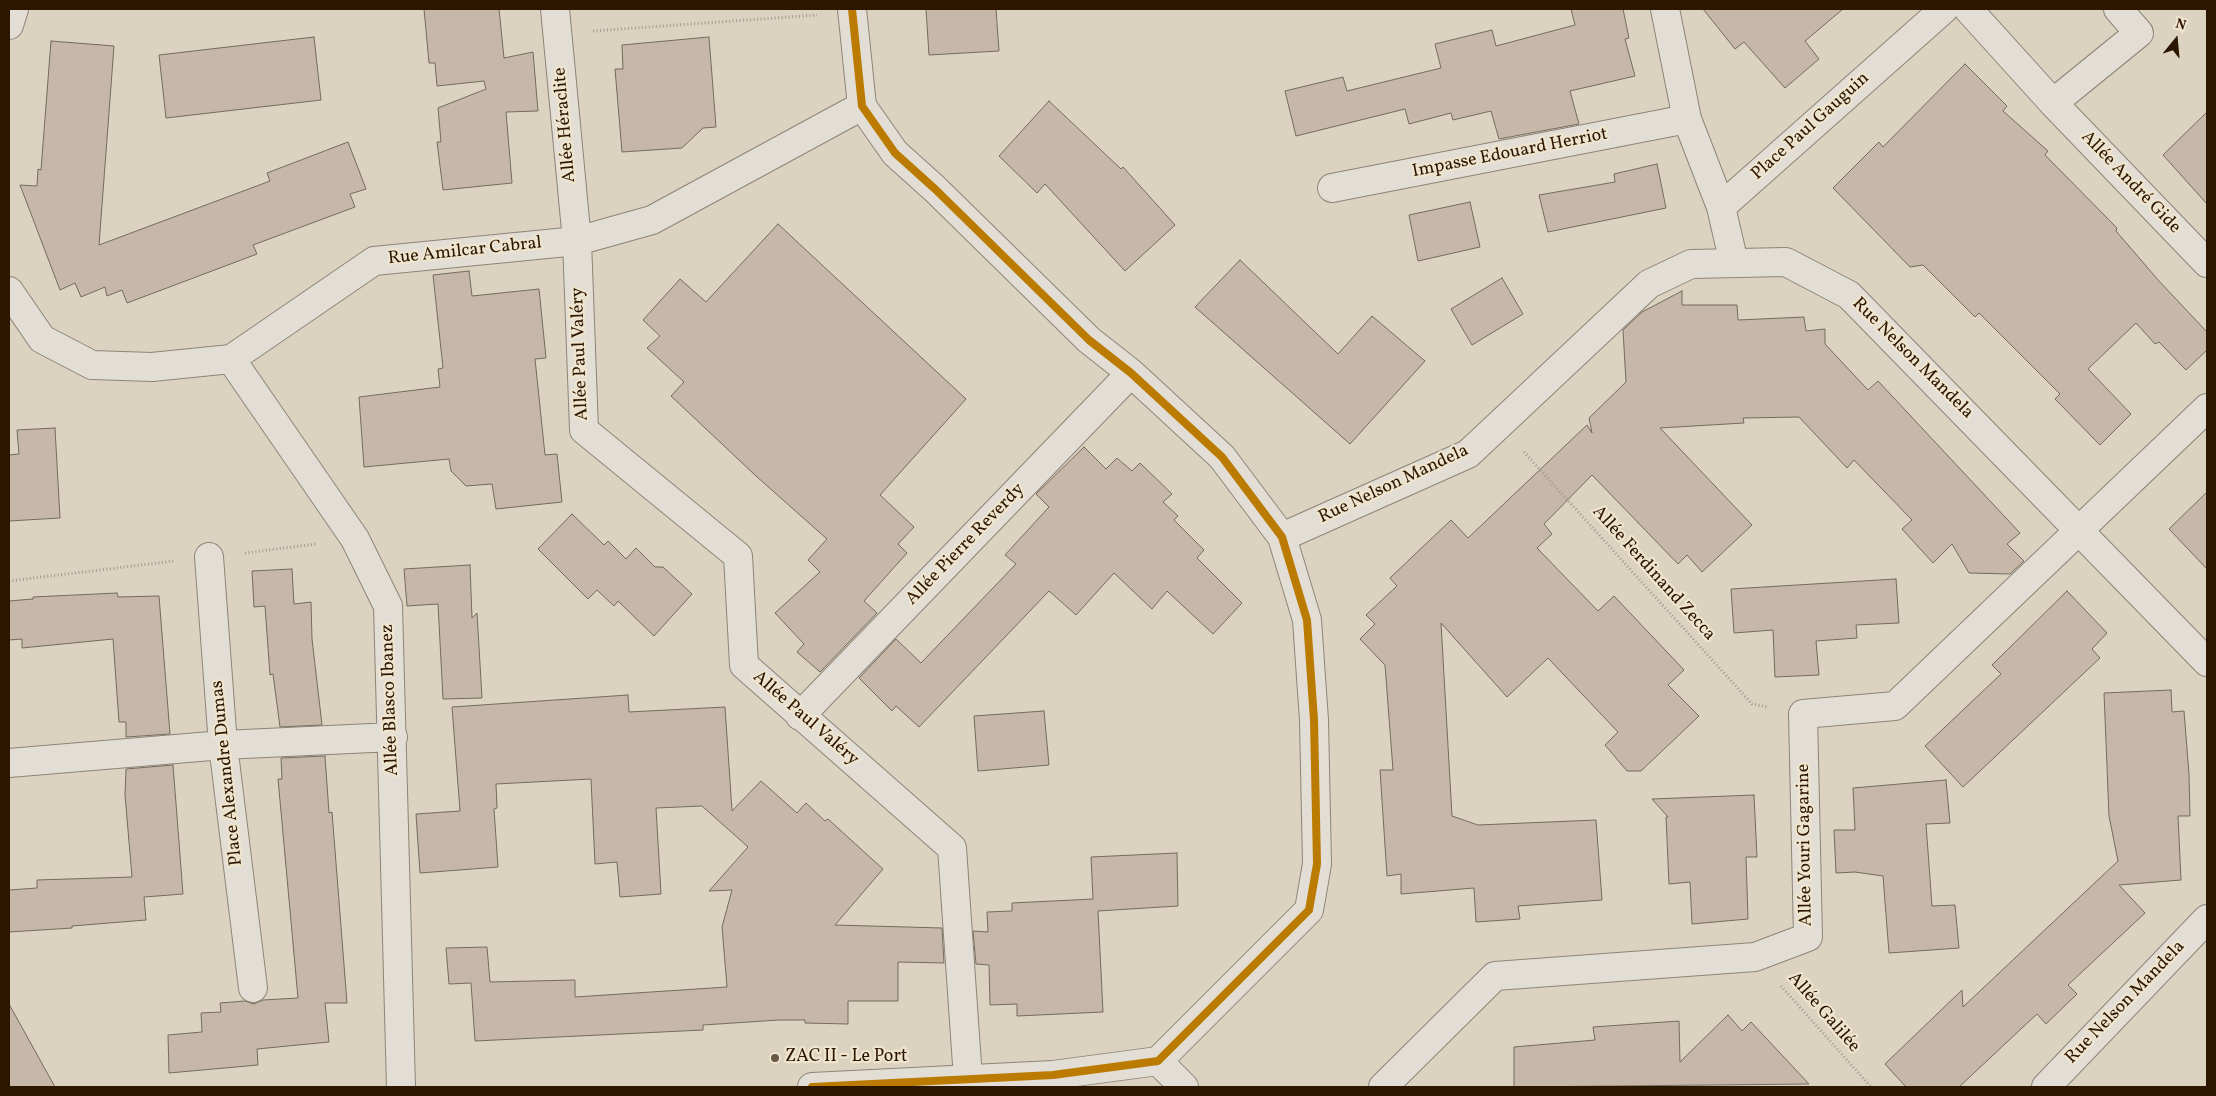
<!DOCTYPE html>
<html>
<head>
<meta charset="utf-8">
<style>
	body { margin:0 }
	#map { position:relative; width:2216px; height:1096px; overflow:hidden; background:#dbd2c0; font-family:Vollkorn,serif }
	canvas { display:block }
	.frame { position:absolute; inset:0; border:10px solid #2d1600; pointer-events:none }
	.north { position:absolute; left:2151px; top:15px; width:50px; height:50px; -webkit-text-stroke:4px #efe4ce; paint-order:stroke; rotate:17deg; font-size:14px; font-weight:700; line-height:20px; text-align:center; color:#2d1600 }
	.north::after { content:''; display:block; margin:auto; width:18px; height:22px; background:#2d1600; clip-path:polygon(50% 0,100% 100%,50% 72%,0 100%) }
</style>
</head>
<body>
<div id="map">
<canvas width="2216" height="1096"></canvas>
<div class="frame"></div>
<div class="north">N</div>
</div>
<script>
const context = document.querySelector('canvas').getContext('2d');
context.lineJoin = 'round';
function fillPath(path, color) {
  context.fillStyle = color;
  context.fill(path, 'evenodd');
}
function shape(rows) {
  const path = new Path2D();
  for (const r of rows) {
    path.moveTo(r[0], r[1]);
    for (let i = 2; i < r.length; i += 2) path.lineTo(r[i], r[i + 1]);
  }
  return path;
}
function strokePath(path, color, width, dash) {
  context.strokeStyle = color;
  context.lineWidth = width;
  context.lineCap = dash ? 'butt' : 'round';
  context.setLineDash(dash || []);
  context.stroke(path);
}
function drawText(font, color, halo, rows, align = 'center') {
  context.font = font + ' Vollkorn,serif';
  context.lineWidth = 4.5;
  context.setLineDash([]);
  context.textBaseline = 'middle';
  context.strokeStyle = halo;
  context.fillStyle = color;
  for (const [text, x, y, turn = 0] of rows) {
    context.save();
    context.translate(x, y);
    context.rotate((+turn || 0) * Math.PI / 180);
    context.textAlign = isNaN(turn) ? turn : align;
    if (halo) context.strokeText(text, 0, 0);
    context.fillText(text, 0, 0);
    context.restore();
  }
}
const building = shape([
	[424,9,499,9,504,58,533,52,538,111,506,112,512,183,443,190,437,142,441,142,438,108,486,89,484,81,437,86,435,63,429,63,424,9],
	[926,9,996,9,999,51,929,55,926,9],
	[1571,9,1623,9,1629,38,1625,39,1635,76,1570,91,1579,124,1499,139,1491,111,1453,120,1451,113,1409,124,1405,109,1296,136,1285,91,1343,77,1347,91,1441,68,1435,44,1492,30,1496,46,1575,25,1571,9],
	[1703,9,1843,9,1805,41,1819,59,1785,88,1744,42,1735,49,1703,9],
	[314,37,321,100,166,118,159,55,314,37],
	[709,37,716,127,703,128,682,148,622,152,615,69,623,69,622,45,709,37],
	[51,41,114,46,99,245,270,181,267,173,348,142,366,189,350,194,355,207,253,245,257,254,127,303,122,290,107,296,105,287,81,297,75,283,60,290,20,185,37,186,38,169,41,170,51,41],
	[1965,64,2007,106,2003,111,2048,151,2045,155,2117,228,2116,231,2159,281,2207,332,2207,350,2186,370,2159,342,2155,344,2136,323,2088,369,2131,414,2100,445,2055,399,2060,394,1979,313,1975,317,1923,265,1910,267,1833,188,1879,142,1883,147,1965,64],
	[1049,101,1121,169,1123,167,1175,225,1125,271,1045,184,1037,193,999,156,1049,101],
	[2207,112,2207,204,2163,155,2207,112],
	[1657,164,1666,208,1548,232,1539,195,1615,182,1614,174,1657,164],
	[1470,202,1480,247,1418,261,1409,215,1470,202],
	[778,224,966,399,880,495,914,527,898,544,907,553,864,601,877,613,820,672,797,652,804,644,775,613,820,572,808,560,827,539,756,476,671,396,684,382,647,348,660,336,643,320,680,279,706,302,778,224],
	[1240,260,1338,354,1372,316,1425,361,1350,444,1195,307,1240,260],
	[469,271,472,296,539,289,546,358,535,359,545,455,557,454,562,502,496,509,492,484,466,486,451,471,449,459,364,467,359,397,440,387,438,369,443,368,433,275,469,271],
	[1502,278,1523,314,1472,345,1451,309,1502,278],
	[1682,291,1682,305,1737,305,1738,320,1804,317,1806,331,1825,329,1825,344,1868,390,1878,381,2020,533,2007,544,2024,561,2010,574,1969,573,1952,544,1933,563,1902,529,1912,520,1854,460,1847,468,1799,417,1743,418,1744,423,1660,428,1752,525,1702,572,1687,555,1678,564,1592,475,1544,524,1552,534,1537,548,1598,611,1614,596,1684,670,1668,685,1699,716,1641,771,1627,771,1605,745,1618,732,1548,658,1507,697,1441,623,1452,816,1478,825,1596,820,1602,900,1518,906,1520,919,1476,922,1474,888,1401,894,1401,874,1387,876,1380,770,1393,770,1385,665,1360,639,1375,624,1366,615,1397,586,1390,578,1451,520,1468,538,1587,425,1592,433,1589,418,1626,382,1623,330,1642,312,1682,291],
	[55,428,60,518,9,521,9,455,19,454,17,430,55,428],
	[1084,447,1106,469,1117,458,1132,471,1140,463,1172,494,1163,502,1178,516,1174,520,1204,550,1197,558,1242,603,1213,634,1167,591,1152,609,1114,573,1076,615,1049,591,919,727,896,706,892,711,859,678,896,639,921,663,1016,564,1005,555,1049,507,1036,494,1084,447],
	[2207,492,2207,569,2169,529,2207,492],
	[572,514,604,545,608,541,626,559,636,548,655,567,663,567,692,594,654,636,618,601,614,606,597,590,588,599,538,549,572,514],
	[470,565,472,618,477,613,482,698,443,699,438,604,407,606,404,569,470,565],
	[292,569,294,604,311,602,312,639,322,725,280,727,273,674,270,675,265,606,254,607,252,571,292,569],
	[1896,579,1899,623,1856,625,1857,638,1816,641,1819,675,1775,677,1773,630,1734,633,1731,589,1896,579],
	[2067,591,2107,633,2092,649,2100,658,1963,787,1925,746,2001,674,1992,665,2067,591],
	[117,593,118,597,159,596,170,734,126,737,126,722,119,722,113,639,22,648,22,639,9,640,9,601,33,599,33,597,117,593],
	[2171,690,2172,712,2184,711,2189,774,2190,816,2178,816,2181,880,2119,885,2145,913,2068,985,2077,994,2046,1024,2037,1014,1959,1087,1906,1087,1885,1064,1962,990,1963,1007,2118,861,2109,816,2104,693,2171,690],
	[628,695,629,712,725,707,732,811,761,781,797,813,806,803,825,821,828,819,883,869,835,925,942,928,944,963,898,962,898,1001,848,1001,848,1024,805,1023,805,1020,779,1020,703,1025,703,1030,475,1041,471,983,449,984,446,948,487,947,490,982,575,980,575,997,727,987,722,927,732,890,709,891,748,847,702,806,656,808,661,894,620,897,617,862,595,864,591,779,496,784,497,808,494,809,498,867,420,873,416,814,460,811,452,707,628,695],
	[1044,711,1049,765,978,771,974,716,1044,711],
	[325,756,329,813,332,812,347,1003,325,1003,329,1042,257,1049,258,1065,169,1073,168,1035,202,1032,201,1013,221,1012,220,1003,245,1001,254,1004,263,1000,298,998,278,779,282,779,281,758,325,756],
	[173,765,183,894,144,897,146,920,72,926,72,928,9,932,9,890,37,888,37,880,132,877,125,795,126,769,173,765],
	[1946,780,1950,823,1926,824,1932,906,1955,905,1959,948,1889,953,1883,876,1855,872,1836,873,1834,830,1855,830,1853,788,1946,780],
	[1754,795,1757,857,1746,857,1748,919,1692,924,1690,882,1669,884,1666,817,1668,817,1652,799,1754,795],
	[1177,853,1178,906,1098,911,1103,1012,1017,1016,1017,1004,990,1005,989,965,976,964,973,931,988,932,987,912,1012,911,1012,903,1093,899,1091,857,1177,853],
	[9,1004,55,1087,9,1087,9,1004],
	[1728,1015,1742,1031,1751,1022,1809,1084,1514,1087,1514,1047,1595,1040,1593,1027,1679,1021,1680,1062,1728,1015]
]);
const path = shape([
	[593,31,817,15],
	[1524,452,1752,704,1768,707],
	[245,553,316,544],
	[9,581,174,561],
	[1781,986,1871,1087]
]);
const minor = shape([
	[555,9,577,241,584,430,738,556,744,665,952,848,968,1079],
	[1665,9,1687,119,1721,207],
	[1968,9,2053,103,2207,263],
	[9,25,14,9],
	[2053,103,2139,33,2118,9],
	[1332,188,1687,119],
	[1734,263,1721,207,1944,9],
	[9,291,42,339,92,365,152,367,231,359,374,261,577,241,652,220,862,106],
	[231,359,355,539,388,606,401,1087],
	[1282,537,1468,454,1649,284,1691,264,1786,262,1849,295,2207,662],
	[209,557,223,745,253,988],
	[800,716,1131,373],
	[9,763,223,745,393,737],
	[1158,1061,1184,1087],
	[812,1087,1053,1075,1158,1061,1309,910,1317,864,1314,720,1307,620,1282,537,1222,457,1131,373,1089,340,935,189,895,153,862,106,852,9],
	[1383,1087,1495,976,1755,957,1808,937,1803,714,1895,706,2207,408],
	[2046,1087,2207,919]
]);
const bus1 = shape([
	[812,1087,1053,1075,1158,1061,1309,910,1317,864,1314,720,1307,620,1282,537,1222,457,1131,373,1089,340,935,189,895,153,862,106,852,9]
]);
const markers = [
	[775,1058,5,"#6a5843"]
];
const streetNames = [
	["Allée Héraclite",566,125,-95],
	["Place Paul Gauguin",1811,127,-42],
	["Impasse Edouard Herriot",1510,154,-11],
	["Allée André Gide",2130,183,46],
	["Rue Amilcar Cabral",465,252,-6],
	["Allée Paul Valéry",581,354,-92],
	["Rue Nelson Mandela",1912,359,45],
	["Rue Nelson Mandela",1394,485,-25],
	["Allée Pierre Reverdy",966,545,-46],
	["Allée Ferdinand Zecca",1653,574,48],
	["Allée Blasco Ibanez",391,700,-92],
	["Allée Paul Valéry",805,719,41],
	["Place Alexandre Dumas",228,773,-96],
	["Allée Youri Gagarine",1806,845,-91],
	["Rue Nelson Mandela",2126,1003,-46],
	["Allée Galilée",1823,1013,49]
];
const poiNames = [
	["ZAC II - Le Port",785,1058]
];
fillPath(building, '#c6b7a9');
strokePath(building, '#736b5f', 1);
strokePath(minor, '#8d8477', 30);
strokePath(path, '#a09a90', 3, [1, 2.5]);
strokePath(minor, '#e3ded5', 28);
strokePath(bus1, '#ba7b00', 8);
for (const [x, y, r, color] of markers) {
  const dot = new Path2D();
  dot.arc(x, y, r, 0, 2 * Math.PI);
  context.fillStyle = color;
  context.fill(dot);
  strokePath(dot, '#efe4ce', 2);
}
drawText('18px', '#2d1600', '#efe4ce', streetNames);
drawText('18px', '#2d1600', '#efe4ce', poiNames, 'left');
</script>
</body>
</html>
